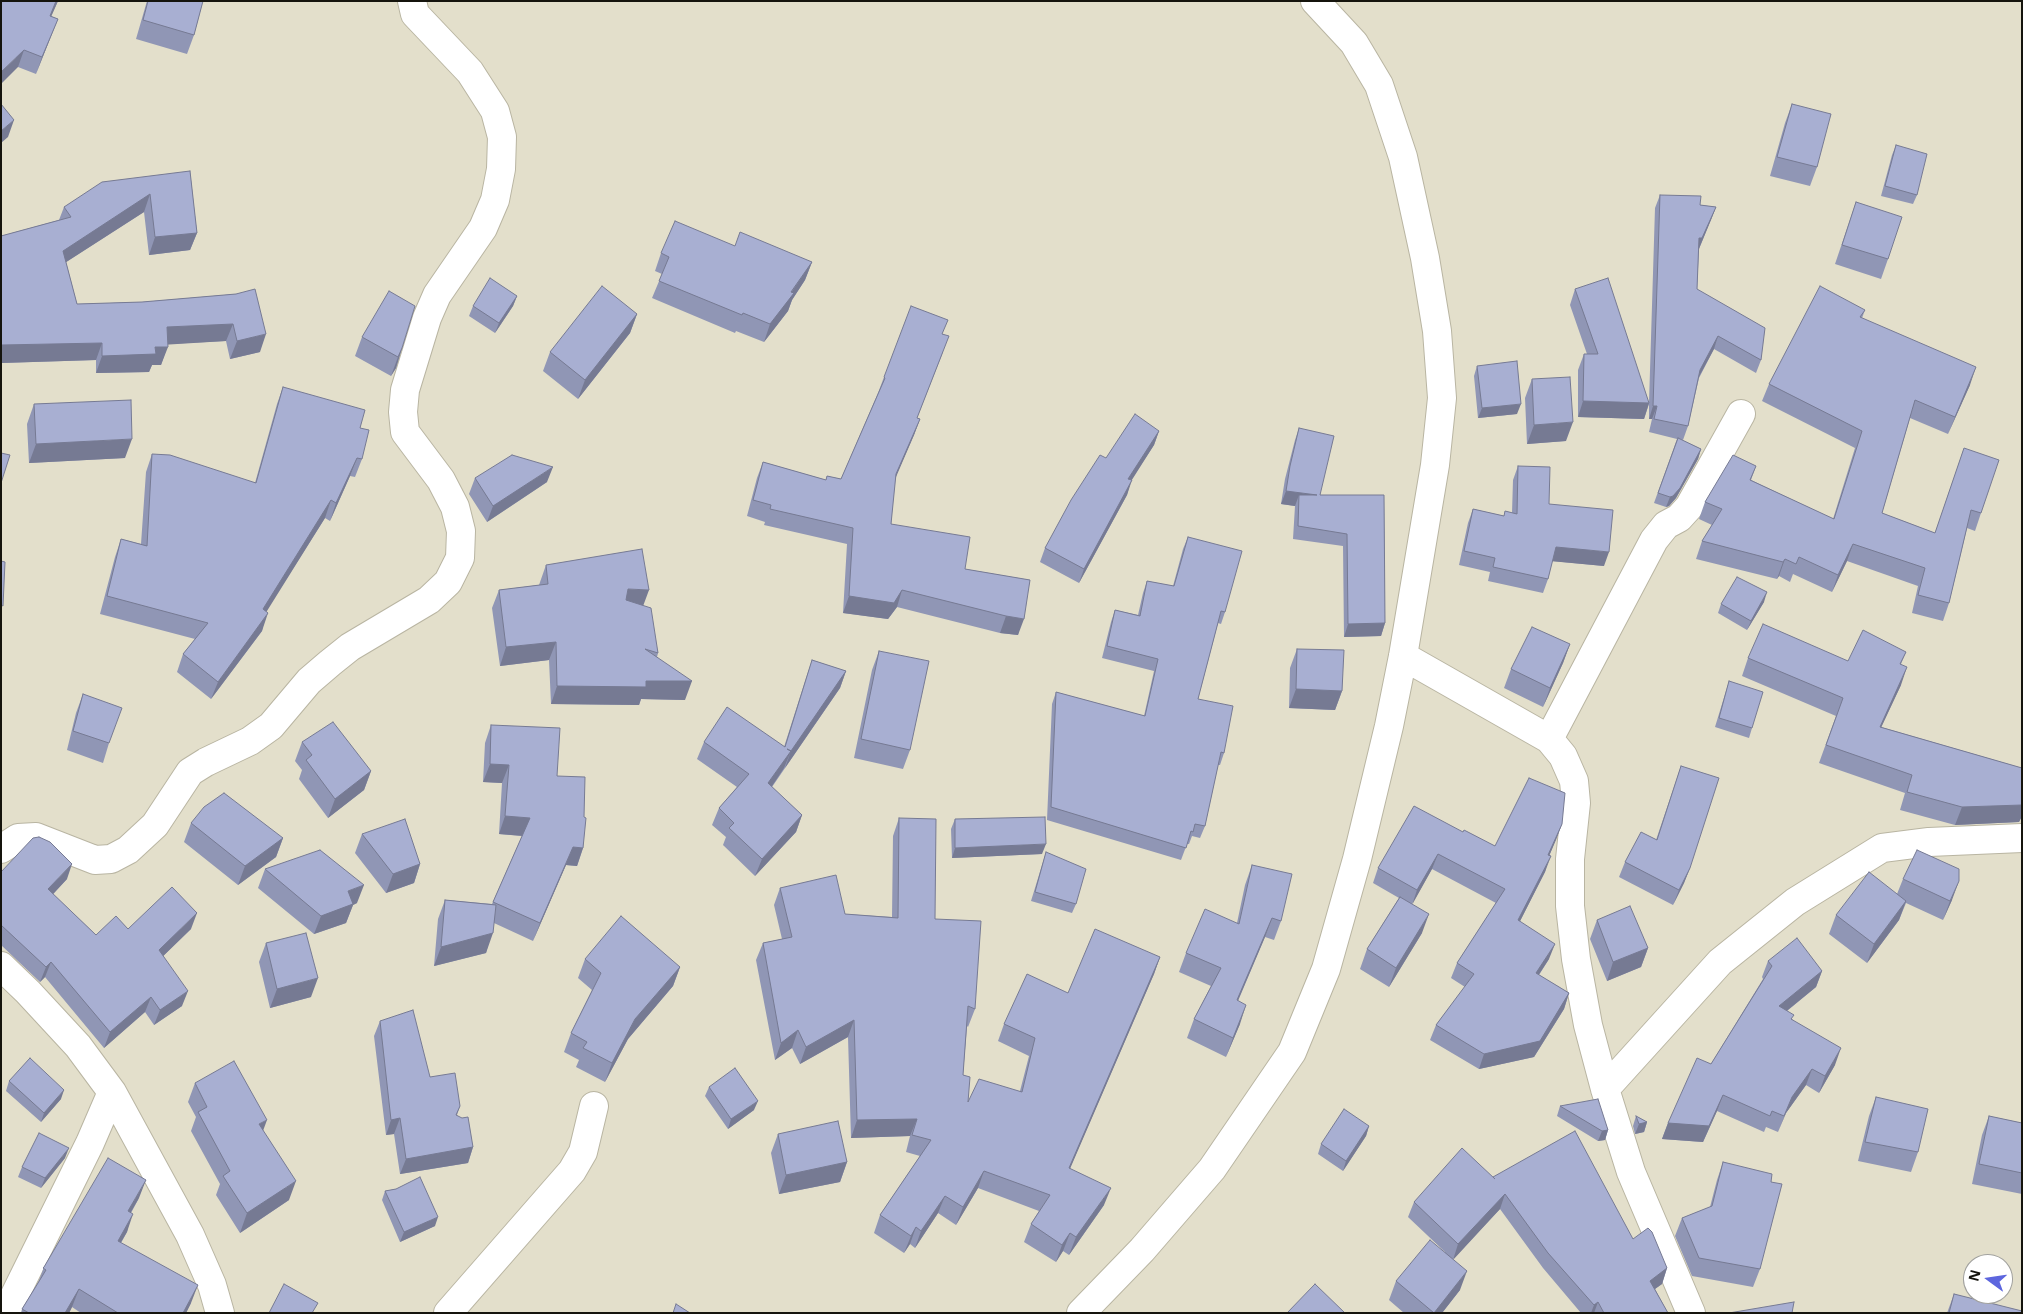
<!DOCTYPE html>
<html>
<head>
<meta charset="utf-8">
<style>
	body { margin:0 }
	#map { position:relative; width:2023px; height:1314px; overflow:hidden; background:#e3dfcb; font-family:"Open Sans",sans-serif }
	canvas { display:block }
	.frame { position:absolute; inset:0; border:2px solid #15140d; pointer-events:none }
	.north { position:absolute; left:1963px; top:1254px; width:50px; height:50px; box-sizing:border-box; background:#fff; border:1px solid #a1a19e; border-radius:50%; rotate:284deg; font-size:14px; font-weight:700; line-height:20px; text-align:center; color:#15140d }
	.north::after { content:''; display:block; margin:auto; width:18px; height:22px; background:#5d66de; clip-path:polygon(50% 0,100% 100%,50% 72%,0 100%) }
</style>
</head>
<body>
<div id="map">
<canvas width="2023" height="1314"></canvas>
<div class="frame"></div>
<div class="north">N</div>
</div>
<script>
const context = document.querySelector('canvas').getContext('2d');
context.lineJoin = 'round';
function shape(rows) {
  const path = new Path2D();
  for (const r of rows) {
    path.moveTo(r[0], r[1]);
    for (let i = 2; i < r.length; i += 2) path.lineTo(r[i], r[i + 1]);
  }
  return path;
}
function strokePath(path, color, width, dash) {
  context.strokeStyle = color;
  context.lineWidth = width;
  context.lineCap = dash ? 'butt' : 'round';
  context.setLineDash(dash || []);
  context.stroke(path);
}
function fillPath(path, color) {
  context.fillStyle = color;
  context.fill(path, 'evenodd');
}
const street = shape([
	[1403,656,1549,739,1563,756,1574,781,1576,803,1570,859,1570,906,1576,959,1588,1025,1605,1089,1631,1172,1691,1313],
	[1549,739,1654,540,1666,525,1679,518,1689,507,1741,414],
	[1,849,18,838,36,837,95,860,111,859,128,850,155,825,190,772,206,762,250,741,271,726,309,681,330,663,350,647,429,600,448,582,460,558,461,531,455,507,441,480,405,432,403,412,405,390,427,318,437,295,483,228,495,200,501,169,502,137,495,111,470,72,415,14,412,1],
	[1,966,28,992,78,1046,112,1092,190,1235,212,1285,220,1313],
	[1605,1089,1720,962,1795,902,1882,848,1929,842,2022,838],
	[6,1313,90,1143,112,1092],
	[448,1313,572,1171,583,1152,594,1106],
	[1081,1313,1142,1250,1212,1169,1292,1052,1326,969,1357,859,1389,726,1403,656,1435,465,1442,398,1437,331,1425,258,1403,157,1379,85,1354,43,1315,1]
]);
const wall = shape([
	[1,1,58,1,51,16,58,19,36,74,18,67],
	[147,1,203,1,194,35,187,54,136,39],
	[1792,104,1817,167,1810,186,1770,176,1785,123],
	[1896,145,1917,195,1913,204,1881,196,1892,155],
	[190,171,197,233,190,250,149,255,144,212,66,262,77,304,142,302,236,294,260,352,230,359,226,341,168,344,161,365,152,365,149,372,96,373,96,360,1,363,1,236,59,220,64,207],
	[1660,195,1700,205,1716,207,1699,249,1697,289,1761,360,1756,373,1714,349,1699,378,1688,426,1683,440,1680,439,1701,449,1698,459,1676,498,1669,506,1666,507,1654,503,1677,439,1649,432,1652,419,1649,419,1649,404,1644,419,1578,417,1578,370,1584,354,1587,354,1570,305,1575,289,1649,403,1655,208],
	[1856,202,1888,259,1881,279,1835,264],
	[735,246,812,262,805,280,792,300,788,311,764,342,736,331,735,333,652,298,662,274,655,271,661,253],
	[517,296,513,306,495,333,469,316,473,306],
	[1865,310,1862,318,1970,385,1948,434,1910,418,1882,513,1935,533,1964,448,1981,513,1975,531,1967,528,1949,603,1943,621,1912,613,1918,586,1847,561,1832,592,1793,574,1790,582,1779,576,1777,579,1696,559,1702,541,1712,525,1699,519,1705,502,1756,466,1751,480,1833,519,1855,448,1762,401,1769,384],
	[637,314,630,333,578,399,543,371,550,352],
	[943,334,943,352,917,418,920,419,914,435,895,478,891,524,965,569,1030,580,1018,635,1000,633,897,607,888,619,843,613,847,544,764,525,765,522,747,516,757,478,763,462,826,480,827,476,841,479,878,393,884,377],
	[362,337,402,348,396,368,391,376,355,356],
	[1477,366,1517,414,1478,418,1474,376],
	[1532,379,1566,441,1527,444,1525,398],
	[283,387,360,428,362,459,355,477,350,476,330,521,325,518,266,611,262,631,211,699,177,672,183,654,195,639,100,614,115,557,121,539,141,544,146,472,152,454,255,483,277,404],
	[34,404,125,458,29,463,27,424],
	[1299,428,1320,495,1384,495,1385,623,1381,636,1344,637,1343,546,1293,539,1295,506,1281,504,1285,479,1295,440],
	[1159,431,1154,445,1131,480,1127,495,1079,583,1040,562,1045,548,1106,458],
	[1518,466,1549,504,1604,566,1552,561,1548,579,1543,593,1488,581,1490,572,1459,565,1468,523,1473,509,1504,516,1505,511,1512,513,1513,480],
	[475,478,547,482,487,522,469,494],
	[1188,537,1225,612,1221,624,1218,623,1198,699,1224,753,1220,765,1218,765,1205,826,1200,838,1192,836,1189,844,1187,844,1181,860,1047,820,1052,704,1056,692,1144,716,1154,671,1102,658,1111,622,1115,610,1138,615,1143,593,1147,581,1173,586,1183,549],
	[546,565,643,606,658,653,657,657,685,700,641,699,639,705,551,704,549,660,500,666,492,608,499,590,539,585],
	[1764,602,1747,630,1718,613,1721,604],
	[1570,644,1563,663,1543,707,1504,688,1511,669],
	[1297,649,1342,691,1335,710,1289,708,1290,668],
	[879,651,910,750,903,769,854,758,872,670],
	[1906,652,1901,664,1901,685,1881,727,2022,768,2022,816,2019,822,1955,825,1900,810,1905,793,1819,763,1836,716,1742,676,1748,658,1848,661],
	[812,660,846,671,840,688,772,787,802,815,796,832,755,876,723,845,726,837,712,825,719,808,737,787,697,759,704,742,784,747,806,678],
	[1729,681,1752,728,1749,738,1715,727],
	[83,694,109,743,103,763,67,750,76,713],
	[491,725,557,776,584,817,583,848,577,866,566,865,533,941,494,923,486,953,434,966,438,919,445,900,492,904,522,836,499,834,502,783,483,782,485,743],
	[302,742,371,771,364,790,328,818,299,779,302,770,295,761],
	[1681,766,1690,868,1684,883,1673,905,1619,877,1625,862,1656,840],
	[899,818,935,919,975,1009,968,1027,967,1026,963,1075,968,1102,1020,1091,1029,1056,998,1041,1004,1024,1068,993,1160,957,1154,974,1070,1168,1104,1205,1069,1255,1063,1251,1056,1262,1024,1242,1031,1224,1039,1211,978,1188,956,1225,938,1213,915,1248,910,1244,904,1253,874,1233,880,1215,920,1156,906,1152,910,1136,851,1138,848,1037,800,1064,792,1048,775,1060,756,960,763,943,782,939,774,905,780,888,845,914,892,917,893,836],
	[955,819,1042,854,952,858,951,829],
	[191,823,283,838,276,857,238,885,184,842],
	[1562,824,1549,856,1545,872,1520,921,1549,959,1539,975,1569,993,1564,1009,1534,1057,1479,1069,1430,1040,1436,1025,1465,987,1451,978,1457,963,1496,903,1432,869,1412,904,1422,933,1389,987,1360,969,1367,949,1399,898,1373,883,1378,868,1463,832,1495,846],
	[362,834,420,864,414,883,386,893,355,853],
	[1046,852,1076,904,1072,913,1031,901],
	[1252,865,1281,921,1274,940,1265,937,1238,1001,1240,1024,1226,1057,1187,1038,1194,1019,1211,986,1179,972,1186,953,1237,923,1245,885],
	[265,869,357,903,353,905,346,923,314,934,258,888],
	[1,872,67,879,53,894,96,935,128,929,191,929,163,956,182,1006,154,1025,145,1012,104,1048,45,977,40,982,1,945],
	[1903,879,1952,900,1943,920,1906,903,1899,920,1867,963,1829,934,1836,915,1897,894],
	[1597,920,1648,948,1641,967,1607,981,1590,939],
	[266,943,311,997,270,1008,259,962],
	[585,959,680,967,673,986,628,1039,605,1082,576,1067,579,1060,564,1052,571,1033,592,990,578,978],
	[1768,961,1822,971,1816,987,1787,1011,1792,1019,1835,1065,1819,1093,1806,1085,1786,1113,1778,1132,1766,1127,1764,1132,1717,1111,1703,1142,1662,1139,1668,1123,1711,1064,1763,979,1762,977],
	[380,1021,430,1077,460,1106,457,1115,473,1147,468,1163,400,1174,394,1134,386,1135,374,1036],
	[9,1081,61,1099,41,1122,6,1091],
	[195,1083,263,1130,289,1200,240,1233,216,1195,220,1184,191,1131,196,1117,188,1102],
	[709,1087,754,1110,728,1129,705,1096],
	[1876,1097,1918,1152,1911,1172,1858,1161,1869,1116],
	[1560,1106,1608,1130,1605,1140,1598,1141,1557,1116],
	[1636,1116,1647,1122,1644,1132,1635,1134,1633,1126],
	[1989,1116,2022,1123,2022,1194,1972,1184,1982,1135],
	[1369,1126,1366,1136,1343,1171,1318,1154,1321,1144],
	[778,1134,847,1162,840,1182,779,1194,771,1153],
	[65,1158,41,1188,18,1177,22,1167],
	[1723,1162,1771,1182,1760,1269,1753,1287,1692,1276,1675,1236,1682,1218,1710,1207,1717,1180],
	[1493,1178,1633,1239,1667,1268,1662,1284,1655,1289,1668,1313,1581,1313,1543,1268,1500,1209,1453,1259,1460,1290,1442,1313,1404,1313,1389,1300,1396,1281,1445,1252,1408,1217,1414,1202],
	[396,1189,435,1226,400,1242,382,1200,385,1191],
	[139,1198,131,1213,127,1232,121,1243,191,1303,186,1313,81,1313,72,1307,69,1313,21,1313,22,1309,38,1283,44,1267],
	[1954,1294,2022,1313,1947,1313]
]);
const shadedWall = shape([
	[56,1,58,1,44,33,50,16],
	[58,19,51,36,36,74,42,57],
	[24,50,18,67,1,84,1,72],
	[14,120,8,137,1,143,1,131],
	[150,194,144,212,57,268,63,251],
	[1716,207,1711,220,1698,251,1699,238],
	[197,233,190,250,149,255,155,237],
	[812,262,805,280,792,300,788,311,764,342,770,324],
	[517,296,513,306,495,333,499,323],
	[637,314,630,333,578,399,585,380],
	[233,324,226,341,161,345,167,327],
	[266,334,260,352,230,359,237,341],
	[1718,336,1714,349,1695,384,1700,370],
	[102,343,96,360,1,363,1,345],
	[155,347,168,347,161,365,152,365,149,372,96,373,102,356],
	[402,348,396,368,391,376,398,357],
	[1976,367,1970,385,1948,434,1955,417],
	[1583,401,1649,403,1644,419,1578,417],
	[1521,404,1517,414,1478,418,1482,408],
	[1653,406,1657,406,1652,419,1649,419],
	[920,419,914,435,890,491,896,474],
	[1573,422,1566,441,1527,444,1534,425],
	[1159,431,1154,445,1123,494,1128,479],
	[132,439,125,458,29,463,36,444],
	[1701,449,1698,459,1676,498,1669,506,1666,507,1670,497],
	[357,458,350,476,330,521,336,503],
	[553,467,547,482,487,522,493,506],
	[1132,480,1127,495,1079,583,1084,569],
	[1286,491,1317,495,1299,495,1295,506,1281,504],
	[331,500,325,518,257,627,263,609],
	[1853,544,1847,561,1832,592,1838,575],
	[1556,547,1609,552,1604,566,1550,561],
	[1785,559,1779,576,1777,579,1783,562],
	[628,589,649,590,642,609,621,607],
	[902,590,897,607,888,619,843,613,849,596],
	[1767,592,1764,602,1747,630,1751,621],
	[268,613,262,631,211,699,218,682],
	[1006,616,1024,619,1018,635,1000,633],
	[1385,623,1381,636,1344,637,1348,624],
	[556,642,549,660,500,666,506,647],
	[1570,644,1563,663,1543,707,1550,688],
	[1907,667,1901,685,1873,745,1880,727],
	[846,671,840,688,785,768,791,751],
	[646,681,692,681,685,700,641,699,639,705,551,704,557,686],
	[1296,689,1342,691,1335,710,1289,708],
	[791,751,784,768,762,801,768,783],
	[490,764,509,765,502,783,483,782],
	[371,771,364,790,328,818,335,799],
	[2022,805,2022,816,2019,822,1955,825,1962,807],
	[802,815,796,832,755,876,762,859],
	[505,816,530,818,524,836,499,834],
	[1562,824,1556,840,1543,870,1548,855],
	[283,838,276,857,238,885,245,866],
	[1046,844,1042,854,952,858,955,848],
	[573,847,583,848,577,866,566,865,533,941,540,923],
	[1438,854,1432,869,1412,905,1417,890],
	[1551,856,1545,872,1513,935,1518,920],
	[72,864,67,879,43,905,48,889],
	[420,864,414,883,386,893,393,874],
	[1690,868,1684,883,1673,905,1679,890],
	[1959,881,1952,900,1943,920,1950,901],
	[364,885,357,903,353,905,346,923,314,934,321,916,348,891],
	[1906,901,1899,920,1867,963,1874,944],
	[197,913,191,929,154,965,159,950],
	[1429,914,1422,933,1389,987,1396,968],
	[1272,918,1265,937,1230,1019,1237,1000],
	[493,933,486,953,434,966,441,947],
	[1555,944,1549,959,1530,988,1536,973],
	[1648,948,1641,967,1607,981,1613,962],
	[1160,957,1154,974,1063,1185,1069,1168],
	[51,962,45,977,40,982,46,967],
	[680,967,673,986,628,1039,605,1082,612,1063,635,1019],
	[1822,971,1816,987,1773,1022,1779,1006],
	[318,978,311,997,270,1008,277,989],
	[188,991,182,1006,154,1025,160,1010],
	[1569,993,1564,1009,1534,1057,1479,1069,1484,1054],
	[151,997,145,1012,104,1048,110,1032],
	[1246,1005,1240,1024,1226,1057,1233,1038],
	[854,1020,848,1037,800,1064,806,1047],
	[798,1030,792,1048,775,1060,781,1043],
	[1841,1048,1835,1065,1819,1093,1825,1076],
	[1812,1069,1806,1085,1786,1113,1778,1132,1792,1097],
	[64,1090,61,1099,41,1122,44,1113],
	[1723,1095,1717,1111,1703,1142,1662,1139,1668,1123],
	[758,1101,754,1110,728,1129,731,1119],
	[400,1118,394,1134,386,1135,391,1120],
	[917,1119,910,1136,851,1138,857,1120],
	[267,1120,260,1139,259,1124],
	[1647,1122,1644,1132,1635,1134,1639,1124],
	[1369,1126,1366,1136,1343,1171,1346,1161],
	[1608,1130,1605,1140,1598,1141,1602,1131],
	[473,1147,468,1163,400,1174,406,1159],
	[69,1148,65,1158,41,1188,45,1178],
	[847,1162,840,1182,779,1194,786,1175],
	[984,1171,978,1188,956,1225,963,1207],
	[146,1180,139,1198,121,1229,128,1211],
	[296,1181,289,1200,240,1233,247,1213],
	[1111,1188,1104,1205,1069,1255,1076,1237],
	[1505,1194,1500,1209,1453,1260,1458,1244],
	[945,1196,938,1213,915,1248,921,1231],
	[133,1214,127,1232,111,1259,118,1241],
	[438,1217,435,1226,400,1242,404,1232],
	[916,1227,910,1244,904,1253,911,1236],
	[1070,1233,1063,1251,1056,1262,1062,1245],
	[1667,1268,1662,1284,1645,1296,1650,1281],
	[1467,1271,1460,1290,1442,1313,1434,1313],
	[198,1285,191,1303,186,1313,183,1313],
	[79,1289,72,1307,69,1313,65,1313],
	[1598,1302,1594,1313,1591,1313,1594,1305]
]);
const building = shape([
	[1,1,56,1,50,16,58,19,42,57,24,50,1,72,1,1],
	[148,1,203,1,194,35,143,20,148,1],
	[1,104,14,120,1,131,1,104],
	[1792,104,1831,114,1817,167,1777,157,1792,104],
	[1896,145,1927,154,1917,195,1885,186,1896,145],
	[190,171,197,233,155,237,150,194,63,251,77,304,142,302,236,294,255,289,266,334,237,341,233,324,167,327,168,347,155,347,156,354,102,356,102,343,1,345,1,236,71,217,64,207,102,182,190,171],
	[1660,195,1701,196,1700,205,1716,207,1702,238,1699,238,1697,289,1765,328,1761,360,1718,336,1700,370,1688,426,1654,419,1657,406,1653,406,1660,195],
	[1856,202,1902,217,1888,259,1842,245,1856,202],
	[675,221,735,246,740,232,812,262,791,292,794,293,770,324,743,313,742,315,659,281,669,257,661,253,675,221],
	[490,278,517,296,499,323,473,306,490,278],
	[1608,278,1649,403,1583,401,1584,354,1598,354,1575,289,1608,278],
	[602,286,637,314,585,380,550,352,602,286],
	[1820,286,1865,310,1860,317,1976,367,1955,417,1915,400,1882,513,1935,533,1964,448,1999,460,1981,513,1971,510,1949,603,1918,595,1925,568,1853,544,1838,575,1799,557,1796,564,1785,559,1783,562,1702,541,1722,509,1705,502,1733,455,1756,466,1750,480,1834,519,1862,431,1769,384,1820,286],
	[389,291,415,306,402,348,398,357,362,337,389,291],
	[911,306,948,320,942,334,949,336,917,418,920,419,896,474,891,524,970,537,965,569,1030,580,1024,619,1006,616,902,590,894,603,849,596,853,528,770,509,771,505,753,500,763,462,826,480,827,476,841,479,885,378,884,377,911,306],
	[1517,361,1521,404,1482,408,1477,366,1517,361],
	[1570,377,1573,422,1534,425,1532,379,1570,377],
	[283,387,365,410,360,428,369,430,362,459,357,458,336,503,331,500,263,609,268,613,218,682,183,654,208,623,107,596,121,539,147,546,152,454,170,455,256,483,283,387],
	[131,400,132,439,36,444,34,404,131,400],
	[1135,414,1159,431,1128,479,1132,480,1084,569,1045,548,1071,500,1100,455,1106,458,1135,414],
	[1299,428,1334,436,1320,495,1384,495,1385,623,1348,624,1347,534,1298,526,1299,495,1317,495,1286,491,1290,466,1299,428],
	[1678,438,1701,449,1680,488,1673,496,1670,497,1658,493,1678,438],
	[1,453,10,455,1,483,1,453],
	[512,455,553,467,493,506,475,478,512,455],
	[1518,466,1550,467,1549,504,1613,510,1609,552,1556,547,1548,579,1493,567,1495,558,1464,551,1473,509,1504,516,1505,511,1517,514,1518,466],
	[1188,537,1242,551,1225,612,1221,611,1198,699,1233,706,1224,753,1221,752,1205,826,1195,824,1193,832,1191,831,1186,848,1051,807,1056,692,1145,716,1158,659,1107,646,1115,610,1140,616,1147,581,1174,586,1188,537],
	[642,549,649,590,628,589,626,600,651,608,658,653,645,649,692,681,646,681,646,687,557,686,556,642,506,647,499,590,548,584,546,565,642,549],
	[1,561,5,562,3,606,1,605,1,561],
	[1737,577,1767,592,1751,621,1721,604,1737,577],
	[1763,624,1848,661,1863,630,1906,652,1900,664,1907,667,1880,727,2022,768,2022,805,1962,807,1907,792,1912,775,1826,745,1843,698,1748,658,1763,624],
	[1532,627,1570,644,1550,688,1511,669,1532,627],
	[1297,649,1344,650,1342,691,1296,689,1297,649],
	[879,651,929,661,910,750,861,739,879,651],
	[812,660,846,671,791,751,787,749,791,751,768,783,802,815,762,859,729,828,734,823,719,808,749,774,704,742,727,707,785,747,812,660],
	[1729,681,1763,692,1752,728,1719,718,1729,681],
	[83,694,122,708,109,743,73,731,83,694],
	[333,722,371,771,335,799,306,760,312,755,302,742,333,722],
	[491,725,560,728,557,776,585,777,584,817,586,818,583,848,573,847,540,923,493,902,530,818,505,816,509,765,490,764,491,725],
	[1681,766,1719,778,1690,868,1679,890,1625,862,1641,832,1657,840,1681,766],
	[1529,778,1565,793,1562,824,1548,855,1551,856,1518,920,1555,944,1536,973,1569,993,1540,1041,1484,1054,1436,1025,1474,974,1457,963,1505,889,1438,854,1417,890,1378,868,1414,806,1463,832,1464,830,1495,846,1529,778],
	[224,793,283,838,245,866,191,823,204,807,224,793],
	[1045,817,1046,844,955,848,955,819,1045,817],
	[899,818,936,819,935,919,981,921,975,1009,968,1006,963,1075,970,1077,968,1102,979,1079,1022,1092,1035,1038,1004,1024,1027,974,1068,993,1095,929,1160,957,1069,1168,1111,1188,1076,1237,1070,1233,1062,1245,1031,1224,1050,1195,984,1171,963,1207,945,1196,921,1231,916,1227,911,1236,880,1215,931,1140,912,1135,917,1119,857,1120,854,1020,806,1047,798,1030,781,1043,763,943,792,937,780,888,836,875,845,914,898,918,899,818],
	[405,819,420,864,393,874,362,834,405,819],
	[39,837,50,842,72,864,48,889,96,935,116,916,128,929,172,887,197,913,159,950,188,991,160,1010,151,997,110,1032,51,962,46,967,1,925,1,872,33,838,39,837],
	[320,850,364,885,348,891,353,904,321,916,265,869,320,850],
	[1917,850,1959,869,1959,881,1950,901,1903,879,1917,850],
	[1046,852,1086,869,1076,904,1035,892,1046,852],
	[1252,865,1292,874,1281,921,1272,918,1237,1000,1246,1005,1233,1038,1194,1019,1221,968,1186,953,1205,909,1239,924,1252,865],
	[1869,872,1906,901,1874,944,1836,915,1869,872],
	[1400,897,1429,914,1396,968,1367,949,1400,897],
	[445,900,496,905,493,933,441,947,445,900],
	[1630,906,1648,948,1613,962,1597,920,1630,906],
	[621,916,680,967,635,1019,612,1063,583,1048,587,1042,571,1033,601,973,585,959,621,916],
	[306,933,318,978,277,989,266,943,306,933],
	[1797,938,1822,971,1779,1006,1794,1015,1791,1019,1841,1048,1825,1076,1812,1069,1792,1097,1784,1116,1772,1111,1770,1116,1723,1095,1709,1126,1668,1123,1697,1058,1711,1064,1772,966,1768,961,1797,938],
	[413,1010,430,1077,455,1073,460,1106,456,1115,462,1118,468,1117,473,1147,406,1159,400,1118,391,1120,380,1021,413,1010],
	[30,1058,64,1090,44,1113,9,1081,30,1058],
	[234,1061,267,1120,259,1124,296,1181,247,1213,223,1176,230,1171,198,1112,207,1107,195,1083,234,1061],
	[735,1068,758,1101,731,1119,709,1087,735,1068],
	[1876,1097,1928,1109,1918,1152,1865,1142,1876,1097],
	[1598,1099,1608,1130,1602,1131,1560,1106,1598,1099],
	[1344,1109,1369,1126,1346,1161,1321,1144,1344,1109],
	[1636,1116,1647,1122,1639,1124,1636,1116],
	[1989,1116,2022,1123,2022,1173,1979,1164,1989,1116],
	[838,1121,847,1162,786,1175,778,1134,838,1121],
	[1575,1131,1633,1239,1648,1228,1652,1232,1667,1268,1650,1281,1668,1313,1604,1313,1598,1302,1594,1305,1548,1253,1505,1194,1458,1244,1414,1202,1462,1148,1495,1179,1493,1177,1575,1131],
	[39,1133,69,1148,45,1178,22,1167,39,1133],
	[108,1158,146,1180,128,1211,133,1214,118,1241,198,1285,183,1313,118,1313,79,1289,65,1313,29,1313,22,1309,46,1270,43,1268,44,1267,108,1158],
	[1723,1162,1772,1174,1771,1182,1782,1184,1760,1269,1699,1258,1682,1218,1712,1206,1723,1162],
	[420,1177,438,1217,404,1232,385,1191,396,1189,420,1177],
	[1430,1240,1467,1271,1434,1313,1396,1281,1430,1240],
	[284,1284,318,1303,312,1313,269,1313,284,1284],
	[1315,1284,1345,1313,1287,1313,1315,1284],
	[1954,1294,2022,1311,2022,1313,1949,1313,1954,1294],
	[1794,1302,1792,1313,1729,1313,1794,1302],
	[676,1304,690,1313,673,1313,676,1304]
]);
strokePath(street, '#b9b5a2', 30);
strokePath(street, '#fff', 28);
fillPath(wall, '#9096b5');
fillPath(shadedWall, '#767a93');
fillPath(building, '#a8afd2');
strokePath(building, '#767a93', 1);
</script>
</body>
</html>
